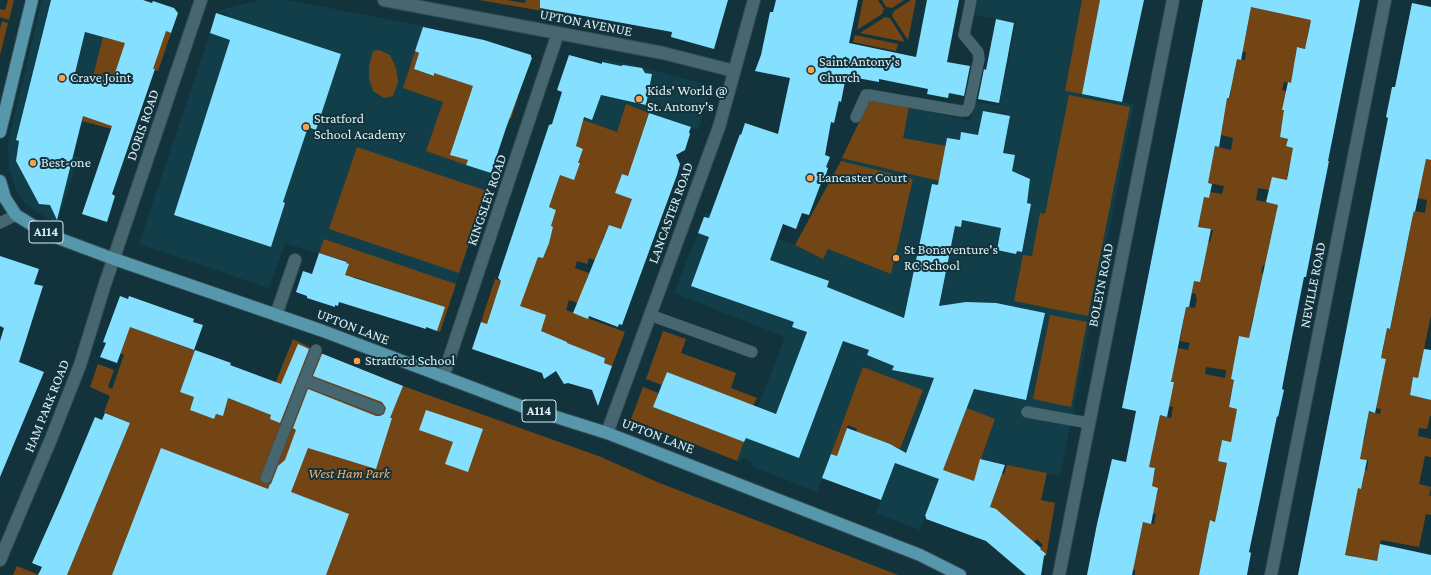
<!DOCTYPE html>
<html>
<head>
<meta charset="utf-8">
<style>
	body { margin:0 }
	canvas { display:block; background:#12323c }
</style>
</head>
<body>
<canvas width="1431" height="575"></canvas>
<script>
const context = document.querySelector('canvas').getContext('2d');
context.lineJoin = 'round';
function fillPath(path, color) {
  context.fillStyle = color;
  context.fill(path, 'evenodd');
}
function shape(rows) {
  const path = new Path2D();
  for (const r of rows) {
    path.moveTo(r[0], r[1]);
    for (let i = 2; i < r.length; i += 2) path.lineTo(r[i], r[i + 1]);
  }
  return path;
}
function strokePath(path, color, width, dash) {
  context.strokeStyle = color;
  context.lineWidth = width;
  context.lineCap = dash ? 'butt' : 'round';
  context.setLineDash(dash || []);
  context.stroke(path);
}
function drawText(font, color, halo, rows, align = 'center') {
  context.font = font + ' "Crimson Pro",serif';
  context.lineWidth = 4;
  context.setLineDash([]);
  context.textBaseline = 'middle';
  context.strokeStyle = halo;
  context.fillStyle = color;
  for (const [text, x, y, turn = 0] of rows) {
    context.save();
    context.translate(x, y);
    context.rotate((+turn || 0) * Math.PI / 180);
    context.textAlign = isNaN(turn) ? turn : align;
    if (halo) context.strokeText(text, 0, 0);
    context.fillText(text, 0, 0);
    context.restore();
  }
}
const built = shape([
	[42,0,112,0,73,154,73,156,79,157,57,222,45,217,26,204,16,189,9,169,8,143],
	[258,0,288,0,423,26,403,88,443,102,426,151,492,173,456,284,324,239,319,253,310,251,285,243,269,288,139,244,210,33,222,37,229,15,217,11],
	[977,0,1082,0,1065,91,1134,104,1060,476,980,459,995,419,944,470,920,530,876,513,923,390,863,367,817,492,751,466,752,462,742,458,740,462,737,461,785,337,674,293,706,212,795,245,841,161,870,99,971,121,974,101,999,106,1016,23,974,15],
	[603,59,638,66,711,86,698,130,626,104,618,132,567,114,593,61,602,63]
]);
const green = shape([
	[8,0,14,0,9,20,0,17,0,9,5,10],
	[112,0,105,38,114,40,166,31,171,33,158,71,120,58,114,76,110,75,103,96,113,126,112,129,82,121],
	[479,0,507,0,525,3,526,0,563,0,560,14],
	[863,0,878,0,884,9,882,14,857,30],
	[882,0,904,0,892,8,886,7],
	[911,0,916,0,908,40,892,16,894,11],
	[1082,0,1100,0,1097,18,1102,19,1082,94,1065,91],
	[1229,0,1252,0,1278,13,1284,14,1286,8,1331,26,1310,22,1307,38,1318,40,1326,53,1297,47,1295,56,1297,84,1284,82,1282,90,1297,94,1282,110,1293,112,1281,129,1280,137,1288,139,1286,146,1306,150,1291,159,1287,176,1290,177,1289,181,1269,190,1258,188,1256,200,1294,208,1289,240,1271,236,1267,256,1282,269,1263,265,1261,273,1270,275,1273,316,1254,313,1250,331,1270,335,1268,342,1239,336,1237,345,1248,348,1237,395,1231,394,1229,407,1255,412,1236,412,1235,421,1242,423,1232,442,1222,440,1220,446,1230,448,1220,453,1218,461,1244,467,1219,504,1217,510,1232,525,1210,520,1207,532,1214,533,1205,544,1199,575,1135,575,1135,570,1132,570,1143,522,1154,524,1156,514,1145,512,1148,494,1157,496,1158,488,1150,486,1134,473,1154,476,1155,468,1149,467,1160,415,1171,418,1173,407,1148,402,1174,382,1163,380,1178,348,1188,350,1190,343,1180,341,1184,318,1165,314,1167,303,1195,308,1197,298,1196,297,1196,294,1192,293,1193,285,1177,282,1205,242,1210,242,1213,230,1198,227,1202,205,1187,202,1189,194,1209,198,1210,192,1222,194,1224,186,1208,183,1197,148,1214,152,1215,146,1231,150,1233,138,1221,135,1223,125,1208,94,1230,98,1231,90,1220,88,1234,76,1235,68,1225,66,1215,55,1245,60,1246,52,1241,51,1220,33,1245,38,1248,24,1234,21],
	[1206,367,1226,370,1225,378,1205,374],
	[885,17,890,18,905,42,860,33],
	[2,21,8,23,0,55,0,29],
	[855,35,898,44,896,51,853,42],
	[379,50,390,55,396,68,398,82,393,96,384,98,373,91,369,78,369,66,373,51],
	[415,51,419,53,414,69,433,76,440,57,496,89,518,97,511,119,509,118,451,155,468,160,466,165,426,151,443,102,403,88],
	[1069,95,1130,107,1088,316,1014,301,1023,255,1032,256,1040,213,1045,214],
	[870,99,909,107,903,138,946,146,939,181,842,158],
	[626,104,649,113,644,126,664,133,663,138,643,131,636,151,656,158,628,176,622,174,615,193,621,195,622,193,659,207,621,229,609,225,606,233,643,250,604,235,601,244,614,248,607,265,589,258,587,264,577,261,575,268,589,273,585,283,591,308,569,300,566,310,625,332,612,366,604,363,605,357,566,346,567,342,563,340,559,349,503,304,494,302,487,324,481,322,495,279,521,287,529,282,531,276,526,274,537,256,543,258,553,227,551,226,556,210,549,207,560,175,579,163,578,163,583,149,576,146,578,118,617,132],
	[357,147,487,191,459,273,329,229],
	[1404,154,1431,160,1431,315,1418,378,1413,377,1410,395,1431,400,1431,416,1430,416,1427,429,1419,428,1418,436,1431,439,1431,457,1425,456,1419,484,1431,487,1429,496,1431,496,1431,515,1426,514,1419,547,1381,540,1374,575,1353,556,1326,551,1358,488,1361,488,1364,477,1358,469,1367,470,1368,460,1359,459,1347,438,1364,441,1369,412,1380,414,1381,409,1375,408,1375,382,1381,383,1386,359,1365,355,1366,349,1383,352,1385,336,1369,333,1371,325,1390,329,1401,275,1404,257,1385,253,1407,246,1410,230,1392,215,1412,219,1414,211,1425,213,1427,200,1397,194],
	[841,161,913,179,891,274,828,249,823,259,795,245],
	[324,239,456,284,440,332,437,331,444,307,354,277,346,300,344,271,346,272,349,264,346,263,347,261,319,253],
	[1050,315,1087,322,1071,407,1033,399],
	[129,326,195,351,180,392,194,397,190,410,214,419,216,414,223,416,226,404,195,393,200,380,232,400,241,403,244,398,247,399,245,405,253,408,275,384,293,339,323,354,403,386,601,457,657,482,898,575,67,575,130,423,104,412,110,396,90,387,98,364,114,370,108,387,112,389,124,355,113,350],
	[663,331,686,339,681,353,736,373,731,388,757,398,753,406,667,372,662,385,646,379],
	[863,367,923,390,900,449,885,442,883,448,856,432,857,429,848,425,837,456,831,454],
	[643,387,658,393,654,407,744,442,737,461,631,419],
	[967,408,995,419,978,467,1004,474,1007,465,1047,473,1041,500,1055,503,1046,557,1040,549,1043,545,1037,539,1034,542,1005,517,990,507,995,492,977,486,940,494,934,492],
	[17,566,39,575,13,575]
]);
const building = shape([
	[51,0,143,0,152,3,153,1,174,8,178,13,171,33,166,31,153,69,155,69,112,194,115,196,107,222,82,214,112,126,83,116,57,220,50,205,39,204,16,161,19,141,16,140],
	[85,32,125,43,114,76,111,75,108,81,75,73],
	[540,0,728,0,714,49,671,37,672,32,540,8],
	[776,0,858,0,849,43,916,57,927,0,959,0,947,62,970,66,964,96,949,93,948,98,927,94,928,89,879,79,879,82,846,76,841,102,839,101,834,123,831,122,825,155,830,157,826,167,828,168,823,184,821,183,809,215,802,213,796,229,783,224,770,260,829,281,827,287,904,318,932,184,938,185,947,138,960,140,961,132,978,135,983,111,1010,116,1003,153,1015,155,1012,171,1030,179,1027,203,1031,204,1022,252,1017,251,1016,254,997,250,1001,228,962,220,961,227,955,226,939,306,966,302,996,303,1045,313,1026,400,974,389,943,470,974,481,980,459,1005,465,990,507,996,509,1041,548,1040,549,1046,554,1044,556,1041,575,1026,575,986,541,926,519,926,517,925,516,939,479,895,463,881,500,822,478,831,454,837,456,847,428,890,444,906,453,934,378,892,370,894,366,867,355,869,350,843,341,799,458,746,438,744,442,653,407,667,372,776,414,807,332,792,327,794,322,691,286,709,237,698,233,704,217,709,218,740,134,741,135,745,123,778,134,790,78,755,71,761,55,770,12,773,12],
	[1100,0,1144,0,1122,102,1082,94],
	[1203,0,1360,0,1328,161,1329,161,1323,191,1306,277,1304,277,1286,368,1282,389,1284,390,1278,417,1277,416,1261,495,1249,552,1251,553,1247,575,1199,575,1210,520,1215,522,1227,463,1218,461,1222,440,1231,442,1237,409,1229,407,1234,380,1231,379,1239,336,1249,338,1278,205,1266,202,1272,177,1287,180,1293,148,1286,146,1288,139,1280,137,1284,110,1282,110,1288,82,1291,83,1297,47,1305,49,1311,20,1251,7,1241,60,1237,59,1229,98,1227,98,1219,147,1215,146,1208,183,1212,184,1209,198,1204,197,1198,227,1211,229,1200,282,1194,281,1189,307,1186,307,1171,382,1174,382,1167,417,1160,415,1149,467,1155,468,1152,486,1158,488,1151,524,1143,522,1132,575,1087,575,1097,524,1112,459,1126,462,1136,411,1122,408],
	[1412,3,1431,7,1431,160,1426,159,1415,212,1414,211,1412,219,1390,329,1387,328,1381,358,1386,359,1375,413,1369,411,1360,459,1367,460,1361,489,1358,488,1345,555,1377,561,1380,544,1431,555,1431,575,1298,575,1374,189,1388,118,1386,117,1392,87,1395,87],
	[216,13,341,54,316,130,308,127,283,202,285,203,271,247,174,215,230,40,210,33],
	[996,19,1014,23,999,103,978,99,984,69,986,70],
	[423,27,484,40,531,55,531,57,532,58,506,128,491,173,466,165,468,160,450,155,473,86,434,73,434,76,414,69,419,53,415,51],
	[569,55,602,64,602,62,621,66,623,65,642,68,645,73,652,74,646,105,601,95,592,120,584,117,576,146,583,149,578,163,580,163,574,180,560,175,549,207,556,210,551,226,553,227,549,243,543,258,538,257,520,306,546,315,541,331,567,342,567,343,605,358,604,363,612,366,598,406,592,390,568,383,564,384,556,371,544,379,542,373,472,349,481,322,487,324,501,281,498,278,549,125,552,124,562,92,557,90],
	[649,113,691,127,689,132,690,134,685,150,676,155,680,164,677,175,622,325,619,324,618,327,589,316,588,319,573,313,609,225,621,229,632,199,615,193,622,174,628,176],
	[319,253,347,262,346,263,349,264,345,275,445,307,437,331,426,327,426,329,339,302,338,306,335,305,335,307,307,298,307,296,296,292,303,271,312,274],
	[0,256,39,269,34,284,43,286,19,362,44,372,0,477,0,341,4,328,0,326],
	[120,296,128,299,129,296,194,319,193,322,203,325,194,350,130,327,117,363,100,357,106,343,103,342],
	[298,344,309,349,280,423,270,419,271,415,228,398,223,416,216,414,214,419,190,410,194,397,180,392,195,350,231,363,230,365,281,384],
	[1424,349,1431,350,1431,400,1410,395,1413,377,1418,378],
	[322,354,323,354,403,386,390,418,392,418,376,469,308,448,291,492,349,514,326,575,112,575,161,448,268,489,270,484,271,484,278,466,285,460,296,430,293,428,308,389,376,416,380,416,384,414,386,408,382,402,313,376],
	[426,410,483,429,468,472,445,464,453,442,419,430],
	[105,413,130,423,67,575,38,575,42,567,32,563,61,498,95,417,102,420]
]);
const lane = shape([
	[856,117,866,95,869,95,961,111,966,111,969,106,979,59,978,52,964,35,971,0],
	[0,223,16,215],
	[650,315,752,352],
	[304,380,379,409],
	[1027,412,1089,423],
	[266,478,316,350]
]);
const street = shape([
	[384,0,663,53,734,71],
	[276,315,295,260],
	[443,377,558,33],
	[607,433,719,127,754,0],
	[0,560,51,439,80,365,104,287,201,0],
	[1059,575,1173,0],
	[1271,575,1385,0]
]);
const primary = shape([
	[0,132,32,0],
	[0,181,5,198,16,215,37,228,63,240,114,259,323,331,521,406,607,433,920,555,960,575]
]);
const markers = [
	[811,70,4,"#f8a14a"],
	[62,78,4,"#f8a14a"],
	[639,99,4,"#f8a14a"],
	[306,127,4,"#f8a14a"],
	[33,163,4,"#f8a14a"],
	[810,178,4,"#f8a14a"],
	[896,258,4,"#f8a14a"],
	[357,361,4,"#f8a14a"]
];
const shields = [
	[46,232,34],
	[539,411,34]
];
const shieldNames = [
	["A114",46,232],
	["A114",539,411]
];
const streetNames = [
	["UPTON AVENUE",586,23,11],
	["DORIS ROAD",143,125,-71],
	["KINGSLEY ROAD",487,200,-71],
	["LANCASTER ROAD",671,213,-70],
	["BOLEYN ROAD",1101,285,-79],
	["NEVILLE ROAD",1313,285,-79],
	["UPTON LANE",353,327,21],
	["HAM PARK ROAD",47,406,-68],
	["UPTON LANE",658,436,21]
];
const poiNames = [
	["Saint Antony's",819,62],
	["Church",819,78],
	["Crave Joint",70,78],
	["Kids' World @",647,91],
	["St. Antony's",647,107],
	["Stratford",314,119],
	["School Academy",314,135],
	["Best-one",41,163],
	["Lancaster Court",818,178],
	["St Bonaventure's",904,250],
	["RC School",904,266],
	["Stratford School",365,361]
];
const parkNames = [
	["West Ham Park",349,474]
];
fillPath(built, '#123e49');
fillPath(green, '#734514');
fillPath(building, '#84e0fe');
strokePath(lane, '#354d55', 12);
strokePath(street, '#354d55', 14);
strokePath(primary, '#354d55', 14);
strokePath(lane, '#466670', 11);
strokePath(street, '#466670', 12);
strokePath(primary, '#5797ab', 12);
for (const [x, y, r, color] of markers) {
  const dot = new Path2D();
  dot.arc(x, y, r, 0, 2 * Math.PI);
  context.fillStyle = color;
  context.fill(dot);
  strokePath(dot, '#12323c', 1.5);
}
for (const [x, y, w] of shields) {
  const box = new Path2D();
  box.roundRect(x - w / 2, y - 11, w, 22, 3);
  context.fillStyle = '#12323c';
  context.fill(box);
  strokePath(box, '#dceef4', 1);
}
drawText('bold 13px', '#dceef4', null, shieldNames);
drawText('14px', '#dceef4', '#12323c', streetNames);
drawText('14px', '#dceef4', '#12323c', poiNames, 'left');
drawText('italic 14px', '#fbae65', '#12323c', parkNames);
</script>
</body>
</html>
